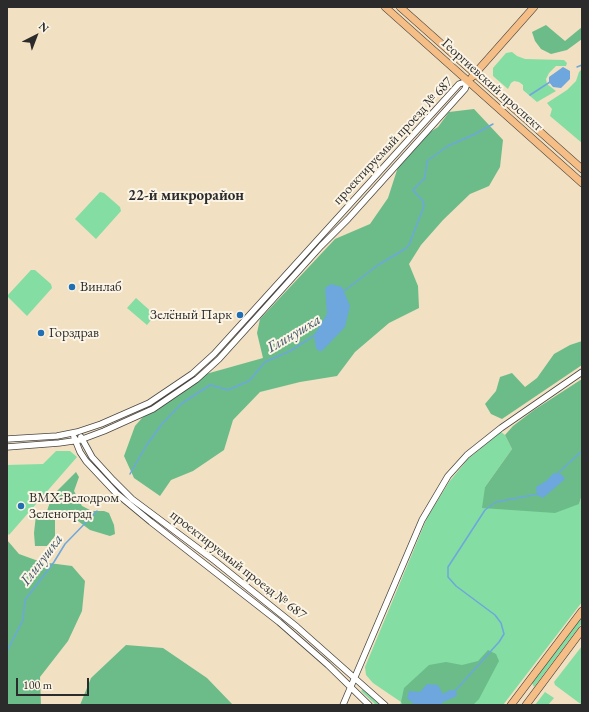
<!DOCTYPE html>
<html>
<head>
<meta charset="utf-8">
<style>
	body { margin:0 }
	#map { position:relative; width:589px; height:712px; overflow:hidden; background:#f1e0c1; font-family:"EB Garamond",serif }
	canvas { display:block }
	.frame { position:absolute; inset:0; border:8px solid #2b2b2b; pointer-events:none }
	.north { position:absolute; left:16px; top:16px; width:40px; height:40px; -webkit-text-stroke:3px #fcf5e5; paint-order:stroke; rotate:42deg; font-size:11px; font-weight:700; line-height:16px; text-align:center; color:#2b2b2b }
	.north::after { content:''; display:block; margin:auto; width:14px; height:18px; background:#2b2b2b; clip-path:polygon(50% 0,100% 100%,50% 72%,0 100%) }
	.scale { position:absolute; left:16px; top:678px; width:73px; height:18px; box-sizing:border-box; border:2px solid #2b2b2b; border-top:0; padding-left:5px; font-size:12px; line-height:14px; white-space:nowrap; color:#2b2b2b; -webkit-text-stroke:3px #fcf5e5; paint-order:stroke }
</style>
</head>
<body>
<div id="map">
<canvas width="589" height="712"></canvas>
<div class="frame"></div>
<div class="north">N</div>
<div class="scale">100 m</div>
</div>
<script>
const context = document.querySelector('canvas').getContext('2d');
context.lineJoin = 'round';
function fillPath(path, color) {
  context.fillStyle = color;
  context.fill(path, 'evenodd');
}
function shape(rows) {
  const path = new Path2D();
  for (const r of rows) {
    path.moveTo(r[0], r[1]);
    for (let i = 2; i < r.length; i += 2) path.lineTo(r[i], r[i + 1]);
  }
  return path;
}
function strokePath(path, color, width, dash) {
  context.strokeStyle = color;
  context.lineWidth = width;
  context.lineCap = dash ? 'butt' : 'round';
  context.setLineDash(dash || []);
  context.stroke(path);
}
function drawText(font, color, halo, rows, align = 'center') {
  context.font = font + ' "EB Garamond",serif';
  context.lineWidth = 4;
  context.setLineDash([]);
  context.textBaseline = 'middle';
  context.strokeStyle = halo;
  context.fillStyle = color;
  for (const [text, x, y, turn = 0] of rows) {
    context.save();
    context.translate(x, y);
    context.rotate((+turn || 0) * Math.PI / 180);
    context.textAlign = isNaN(turn) ? turn : align;
    if (halo) context.strokeText(text, 0, 0);
    context.fillText(text, 0, 0);
    context.restore();
  }
}
const green = shape([
	[512,52,517,56,525,59,564,60,567,63,566,66,556,66,549,73,546,79,547,84,556,91,537,102,523,90,523,85,519,82,514,81,511,83,508,89,493,76,493,68,506,53],
	[582,69,582,143,550,116,552,109,547,103,567,90,576,81,579,72],
	[100,192,104,193,120,207,121,211,96,239,75,219],
	[31,270,35,270,51,284,52,288,27,316,7,296],
	[136,298,155,315,147,325,127,308],
	[501,432,505,435,512,449,485,487,579,504,582,495,582,602,503,705,400,705,401,702,373,683,366,675,365,667,427,518,449,482,468,459],
	[56,451,70,451,77,457,9,535,7,533,7,465,43,464],
	[582,616,582,623,534,687,532,683],
	[582,646,582,705,555,685,554,682],
	[363,689,380,705,376,705,361,691],
	[545,692,554,698,548,705,535,705]
]);
const forest = shape([
	[546,25,565,41,582,27,582,39,567,50,551,54,541,49,535,41,532,32],
	[474,109,503,140,500,167,489,186,470,194,443,220,421,245,409,264,418,286,419,308,389,323,355,352,337,376,300,382,260,392,233,420,224,450,193,471,171,480,160,496,134,478,124,456,135,426,142,418,206,374,263,358,257,333,260,319,335,239,370,224,388,198,398,167,427,134,438,127,449,112],
	[582,341,582,365,502,419,491,414,485,404,496,391,500,377,512,373,525,387,537,378,554,354,570,345],
	[582,379,582,495,579,504,555,513,482,508,485,487,512,449,505,435,513,426,534,410],
	[76,472,79,477,74,491,82,506,92,511,104,511,109,513,114,525,115,534,110,536,90,530,66,512,55,520,55,536,47,546,35,546,34,533,36,515,47,511,52,496],
	[7,540,19,554,41,562,72,566,85,581,82,611,68,641,40,677,41,705,7,705],
	[126,645,163,648,207,678,233,705,80,705,91,678],
	[488,650,496,654,499,661,479,699,473,705,403,705,401,702,404,688,429,665,446,662,462,665,478,661]
]);
const water = shape([
	[563,67,570,71,570,79,561,88,553,87,549,82,549,77],
	[331,284,342,287,350,306,345,327,322,351,319,351,316,348,314,335,327,314,325,288],
	[554,473,561,474,565,479,543,498,537,495,536,487,546,481],
	[427,684,438,685,443,694,450,690,456,690,457,696,443,702,441,705,415,705,407,698,409,691,420,692]
]);
const stream = shape([
	[577,67,582,65],
	[530,95,550,82],
	[344,291,378,265,405,249,409,245,424,206,423,201,413,190,425,178,427,161,448,146,475,134,493,124],
	[130,474,146,446,162,424,181,404,210,385,228,390,249,381,265,362,290,351,315,335],
	[557,474,582,451],
	[7,651,23,620,25,600,54,562,65,544,97,511],
	[455,691,499,642,504,634,501,623,495,615,456,586,448,577,448,567,485,510,496,502,538,494]
]);
const minor = shape([
	[74,437,80,452,86,461,116,493,151,522,279,622,328,665,369,705],
	[81,437,92,457,113,480,132,499,215,561,297,627,385,705],
	[7,439,57,436,77,432,101,424,149,403,192,374,214,354,459,84,468,81],
	[7,447,59,443,80,440,104,431,153,409,197,379,219,359,321,246,348,219,465,89,468,81],
	[343,705,422,520,448,476,467,455,501,428,582,372]
]);
const major = shape([
	[385,7,582,183],
	[400,7,582,169],
	[472,77,534,7],
	[511,705,582,611],
	[526,705,582,630]
]);
const markers = [
	[72,287,4,"#1f6fb2"],
	[240,315,4,"#1f6fb2"],
	[41,333,4,"#1f6fb2"],
	[21,506,4,"#1f6fb2"]
];
const streetNames = [
	["Георгиевский проспект",492,85,42],
	["проектируемый проезд № 687",393,141,-47],
	["проектируемый проезд № 687",238,565,38]
];
const poiNames = [
	["Винлаб",80,287],
	["Зелёный Парк",232,315,"right"],
	["Горздрав",49,333],
	["BMX-Велодром",29,498],
	["Зеленоград",29,514]
];
const neighbourhoodNames = [
	["22-й микрорайон",186,196]
];
const waterNames = [
	["Глинушка",294,334,-31],
	["Глинушка",42,560,-53]
];
fillPath(green, '#84dda3');
fillPath(forest, '#6bbc89');
fillPath(water, '#6da7dd');
strokePath(stream, '#6da7dd', 1.5);
strokePath(minor, '#494642', 7);
strokePath(major, '#494642', 8);
strokePath(minor, '#fff', 5.5);
strokePath(major, '#f6be87', 7);
for (const [x, y, r, color] of markers) {
  const dot = new Path2D();
  dot.arc(x, y, r, 0, 2 * Math.PI);
  context.fillStyle = color;
  context.fill(dot);
  strokePath(dot, '#fcf5e5', 1.5);
}
drawText('14px', '#2b2b2b', '#fcf5e5', streetNames);
drawText('14px', '#2b2b2b', '#fcf5e5', poiNames, 'left');
drawText('bold 15px', '#2b2b2b', '#fcf5e5', neighbourhoodNames);
drawText('italic 15px', '#425669', '#fcf5e5', waterNames);
</script>
</body>
</html>
